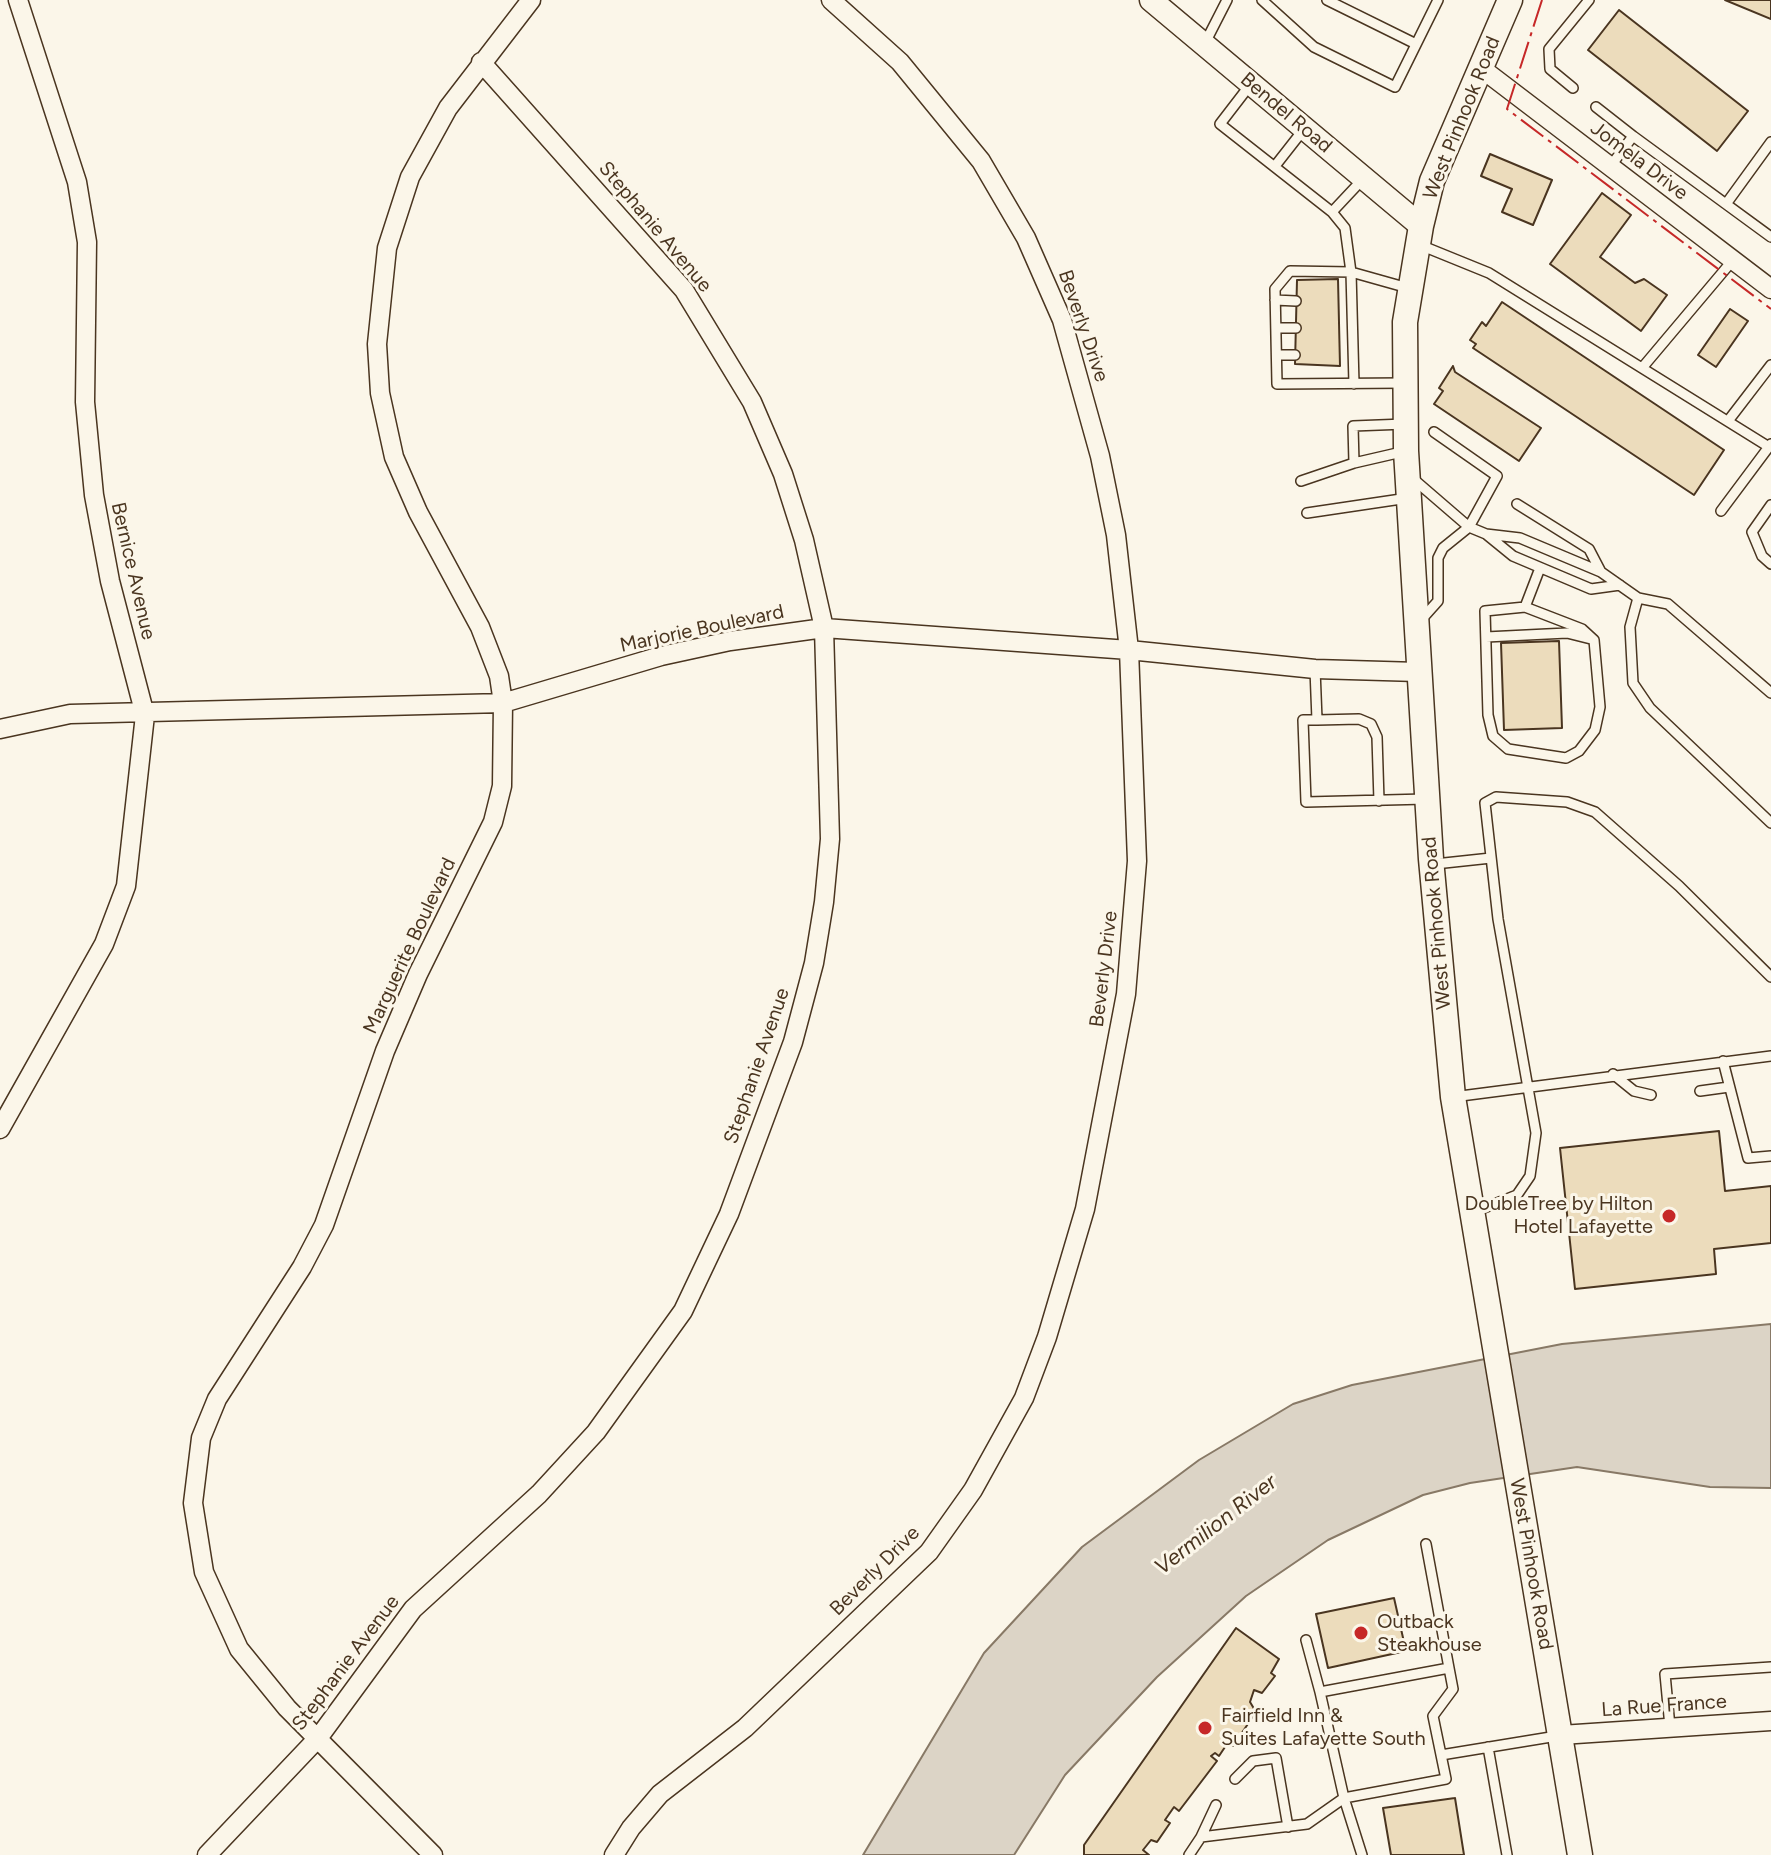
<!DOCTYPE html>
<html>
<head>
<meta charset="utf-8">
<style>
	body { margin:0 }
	canvas { display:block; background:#fbf6e9 }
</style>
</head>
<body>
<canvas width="1771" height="1855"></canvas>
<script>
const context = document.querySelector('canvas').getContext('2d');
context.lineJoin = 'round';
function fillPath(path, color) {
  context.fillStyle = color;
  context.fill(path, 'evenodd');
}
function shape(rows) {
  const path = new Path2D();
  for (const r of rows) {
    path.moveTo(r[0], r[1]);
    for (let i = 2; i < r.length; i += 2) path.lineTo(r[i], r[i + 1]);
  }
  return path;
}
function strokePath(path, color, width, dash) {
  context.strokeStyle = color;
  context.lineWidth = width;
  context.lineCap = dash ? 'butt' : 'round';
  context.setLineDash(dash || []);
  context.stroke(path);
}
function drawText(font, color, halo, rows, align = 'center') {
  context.font = font + ' Figtree,sans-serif';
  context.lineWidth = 6;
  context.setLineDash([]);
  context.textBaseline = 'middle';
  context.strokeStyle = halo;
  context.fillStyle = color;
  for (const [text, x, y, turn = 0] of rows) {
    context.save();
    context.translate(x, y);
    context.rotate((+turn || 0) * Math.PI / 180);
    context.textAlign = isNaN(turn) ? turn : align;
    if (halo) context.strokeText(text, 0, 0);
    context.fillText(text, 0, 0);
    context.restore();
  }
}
const water = shape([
	[1771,1324,1771,1488,1710,1487,1577,1467,1470,1483,1423,1495,1328,1540,1246,1596,1157,1677,1065,1775,1014,1855,863,1855,984,1653,1082,1547,1199,1460,1293,1404,1352,1385,1562,1344,1771,1324]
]);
const building = shape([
	[1725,0,1771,0,1771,19,1725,0],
	[1619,10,1748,111,1717,151,1588,50,1619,10],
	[1490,154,1552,180,1533,225,1502,212,1512,189,1481,176,1490,154],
	[1602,193,1631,215,1600,257,1635,283,1644,279,1667,295,1641,331,1550,264,1602,193],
	[1338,279,1340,366,1295,364,1297,280,1338,279],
	[1502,302,1724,450,1694,495,1473,348,1476,344,1470,340,1482,322,1486,326,1502,302],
	[1730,309,1748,321,1716,367,1698,355,1730,309],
	[1453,366,1455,372,1541,428,1519,461,1434,404,1443,391,1439,388,1453,366],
	[1559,641,1562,728,1504,730,1501,643,1559,641],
	[1719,1131,1725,1191,1771,1186,1771,1243,1714,1249,1716,1274,1575,1289,1560,1148,1719,1131],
	[1394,1598,1406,1651,1328,1668,1316,1614,1394,1598],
	[1236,1628,1279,1659,1271,1673,1275,1676,1262,1693,1254,1690,1250,1702,1256,1712,1233,1746,1227,1744,1219,1756,1215,1753,1211,1756,1217,1761,1179,1811,1174,1807,1165,1820,1170,1823,1157,1842,1151,1840,1143,1850,1149,1855,1084,1855,1084,1845,1236,1628],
	[1455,1798,1464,1855,1391,1855,1383,1808,1455,1798]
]);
const service = shape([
	[1262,0,1314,47,1395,87,1438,0],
	[1327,0,1416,44],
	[1205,43,1227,0],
	[1250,85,1220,124,1332,212,1345,228,1351,272,1354,384],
	[1573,88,1550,69,1549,49,1589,0],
	[1596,107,1633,136,1610,167],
	[1633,136,1771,237],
	[1275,166,1304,129],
	[1726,204,1771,142],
	[1332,212,1362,180],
	[1420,245,1489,273,1769,447],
	[1275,300,1296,301],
	[1276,328,1296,328],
	[1277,355,1295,355],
	[1642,368,1733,260],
	[1404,383,1277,384,1275,289,1290,271,1351,272,1408,288],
	[1728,421,1771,365],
	[1354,463,1353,426,1405,424],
	[1411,477,1469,527,1486,534,1520,538,1601,572,1638,598,1668,604,1771,693],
	[1301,481,1354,463,1406,451],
	[1517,504,1589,549,1601,572],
	[1771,505,1752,532,1762,556,1771,564],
	[1721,511,1771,444],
	[1307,513,1408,498],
	[1486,534,1513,556,1591,589,1620,585],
	[1638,598,1630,627,1633,683,1650,708,1771,823],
	[1525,607,1485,611,1488,715,1493,736,1508,749,1566,758,1579,751,1595,730,1600,707,1594,640,1582,629,1525,607,1540,568],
	[1421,620,1438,601,1438,558,1443,548,1469,527,1497,476,1434,432],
	[1486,637,1567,633,1591,639],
	[1315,669,1317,720,1303,720,1306,802,1426,799],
	[1317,720,1359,719,1371,724,1377,737,1379,801],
	[1435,864,1491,858],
	[1723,1061,1748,1158,1771,1156],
	[1613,1074,1634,1091,1651,1095],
	[1700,1091,1729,1087],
	[1453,1097,1771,1056],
	[1474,1212,1517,1195,1530,1176,1536,1133,1498,919,1485,803,1496,797,1567,802,1595,812,1679,886,1771,977],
	[1426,1544,1449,1668,1453,1689,1433,1716,1446,1779,1344,1798,1320,1692,1449,1668],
	[1306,1640,1320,1692],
	[1670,1727,1665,1674,1771,1667],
	[1488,1747,1507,1855],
	[1441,1755,1557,1736],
	[1235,1779,1253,1761,1276,1758,1288,1827],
	[1201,1837,1216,1805],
	[1189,1855,1201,1837,1307,1824,1344,1798,1362,1855]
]);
const minor = shape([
	[1481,68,1771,289],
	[0,729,70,714,503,703,661,656,730,641,824,628,1129,650,1315,669,1418,672],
	[0,1129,104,944,126,886,145,715,110,581,94,495,85,402,87,242,77,182,18,0],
	[1561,1735,1771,1721],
	[207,1855,319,1737,413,1609,539,1494,596,1432,683,1311,729,1214,793,1042,814,963,824,902,830,839,824,628,804,540,783,474,752,402,684,290,481,62],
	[433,1855,287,1708,239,1649,204,1572,193,1503,201,1438,217,1399,302,1267,324,1225,385,1051,418,974,493,822,502,786,503,703,499,676,480,627,418,512,394,457,380,393,377,344,387,248,410,177,448,108,531,0],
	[614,1855,631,1828,660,1794,745,1728,929,1552,973,1490,1024,1398,1047,1337,1085,1209,1126,994,1137,861,1129,650,1116,535,1100,456,1062,320,1026,238,981,161,900,62,831,0]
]);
const tertiary = shape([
	[1151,0,1421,226]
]);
const secondary = shape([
	[1510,0,1432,181,1421,226,1405,322,1406,451,1431,859,1453,1097,1580,1855]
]);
const power = shape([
	[1542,0,1507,109,1771,309]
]);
const markers = [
	[1669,1216,8,"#c62828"],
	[1361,1633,8,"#c62828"],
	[1205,1728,8,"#c62828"]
];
const streetNames = [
	["Bendel Road",1286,113,40],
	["West Pinhook Road",1462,118,-68],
	["Jomela Drive",1639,161,37],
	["Stephanie Avenue",655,227,50],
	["Beverly Drive",1083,326,71],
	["Bernice Avenue",133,571,77],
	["Marjorie Boulevard",702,629,-12],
	["West Pinhook Road",1437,923,-95],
	["Marguerite Boulevard",410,946,-65],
	["Beverly Drive",1104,969,-83],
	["Stephanie Avenue",757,1066,-71],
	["West Pinhook Road",1531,1564,80],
	["Beverly Drive",875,1571,-45],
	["Stephanie Avenue",346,1663,-53],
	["La Rue France",1664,1706,-4]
];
const poiNames = [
	["DoubleTree by Hilton",1653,1204,"right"],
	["Hotel Lafayette",1653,1227,"right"],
	["Outback",1377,1622],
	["Steakhouse",1377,1645],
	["Fairfield Inn &",1221,1716],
	["Suites Lafayette South",1221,1739]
];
const waterNames = [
	["Vermilion River",1216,1525,-38]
];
fillPath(water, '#dcd4c6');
strokePath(water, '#887966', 2);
fillPath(building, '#ecdcbc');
strokePath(building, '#4a3520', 2);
strokePath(service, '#4a3520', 12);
strokePath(minor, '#4a3520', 21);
strokePath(tertiary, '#4a3520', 25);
strokePath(secondary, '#4a3520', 27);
strokePath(service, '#fbf6e9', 9);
strokePath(minor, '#fbf6e9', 18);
strokePath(tertiary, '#fbf6e9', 22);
strokePath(secondary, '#fbf6e9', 24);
strokePath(power, '#c62828', 2, [28, 6, 4, 6]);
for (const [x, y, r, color] of markers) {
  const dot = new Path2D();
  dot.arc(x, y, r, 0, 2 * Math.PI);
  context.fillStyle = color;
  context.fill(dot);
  strokePath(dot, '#fbf6e9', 3);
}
drawText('20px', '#4a3520', '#fbf6e9', streetNames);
drawText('20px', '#4a3520', '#fbf6e9', poiNames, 'left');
drawText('italic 22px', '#4a3520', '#fbf6e9', waterNames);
</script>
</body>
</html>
